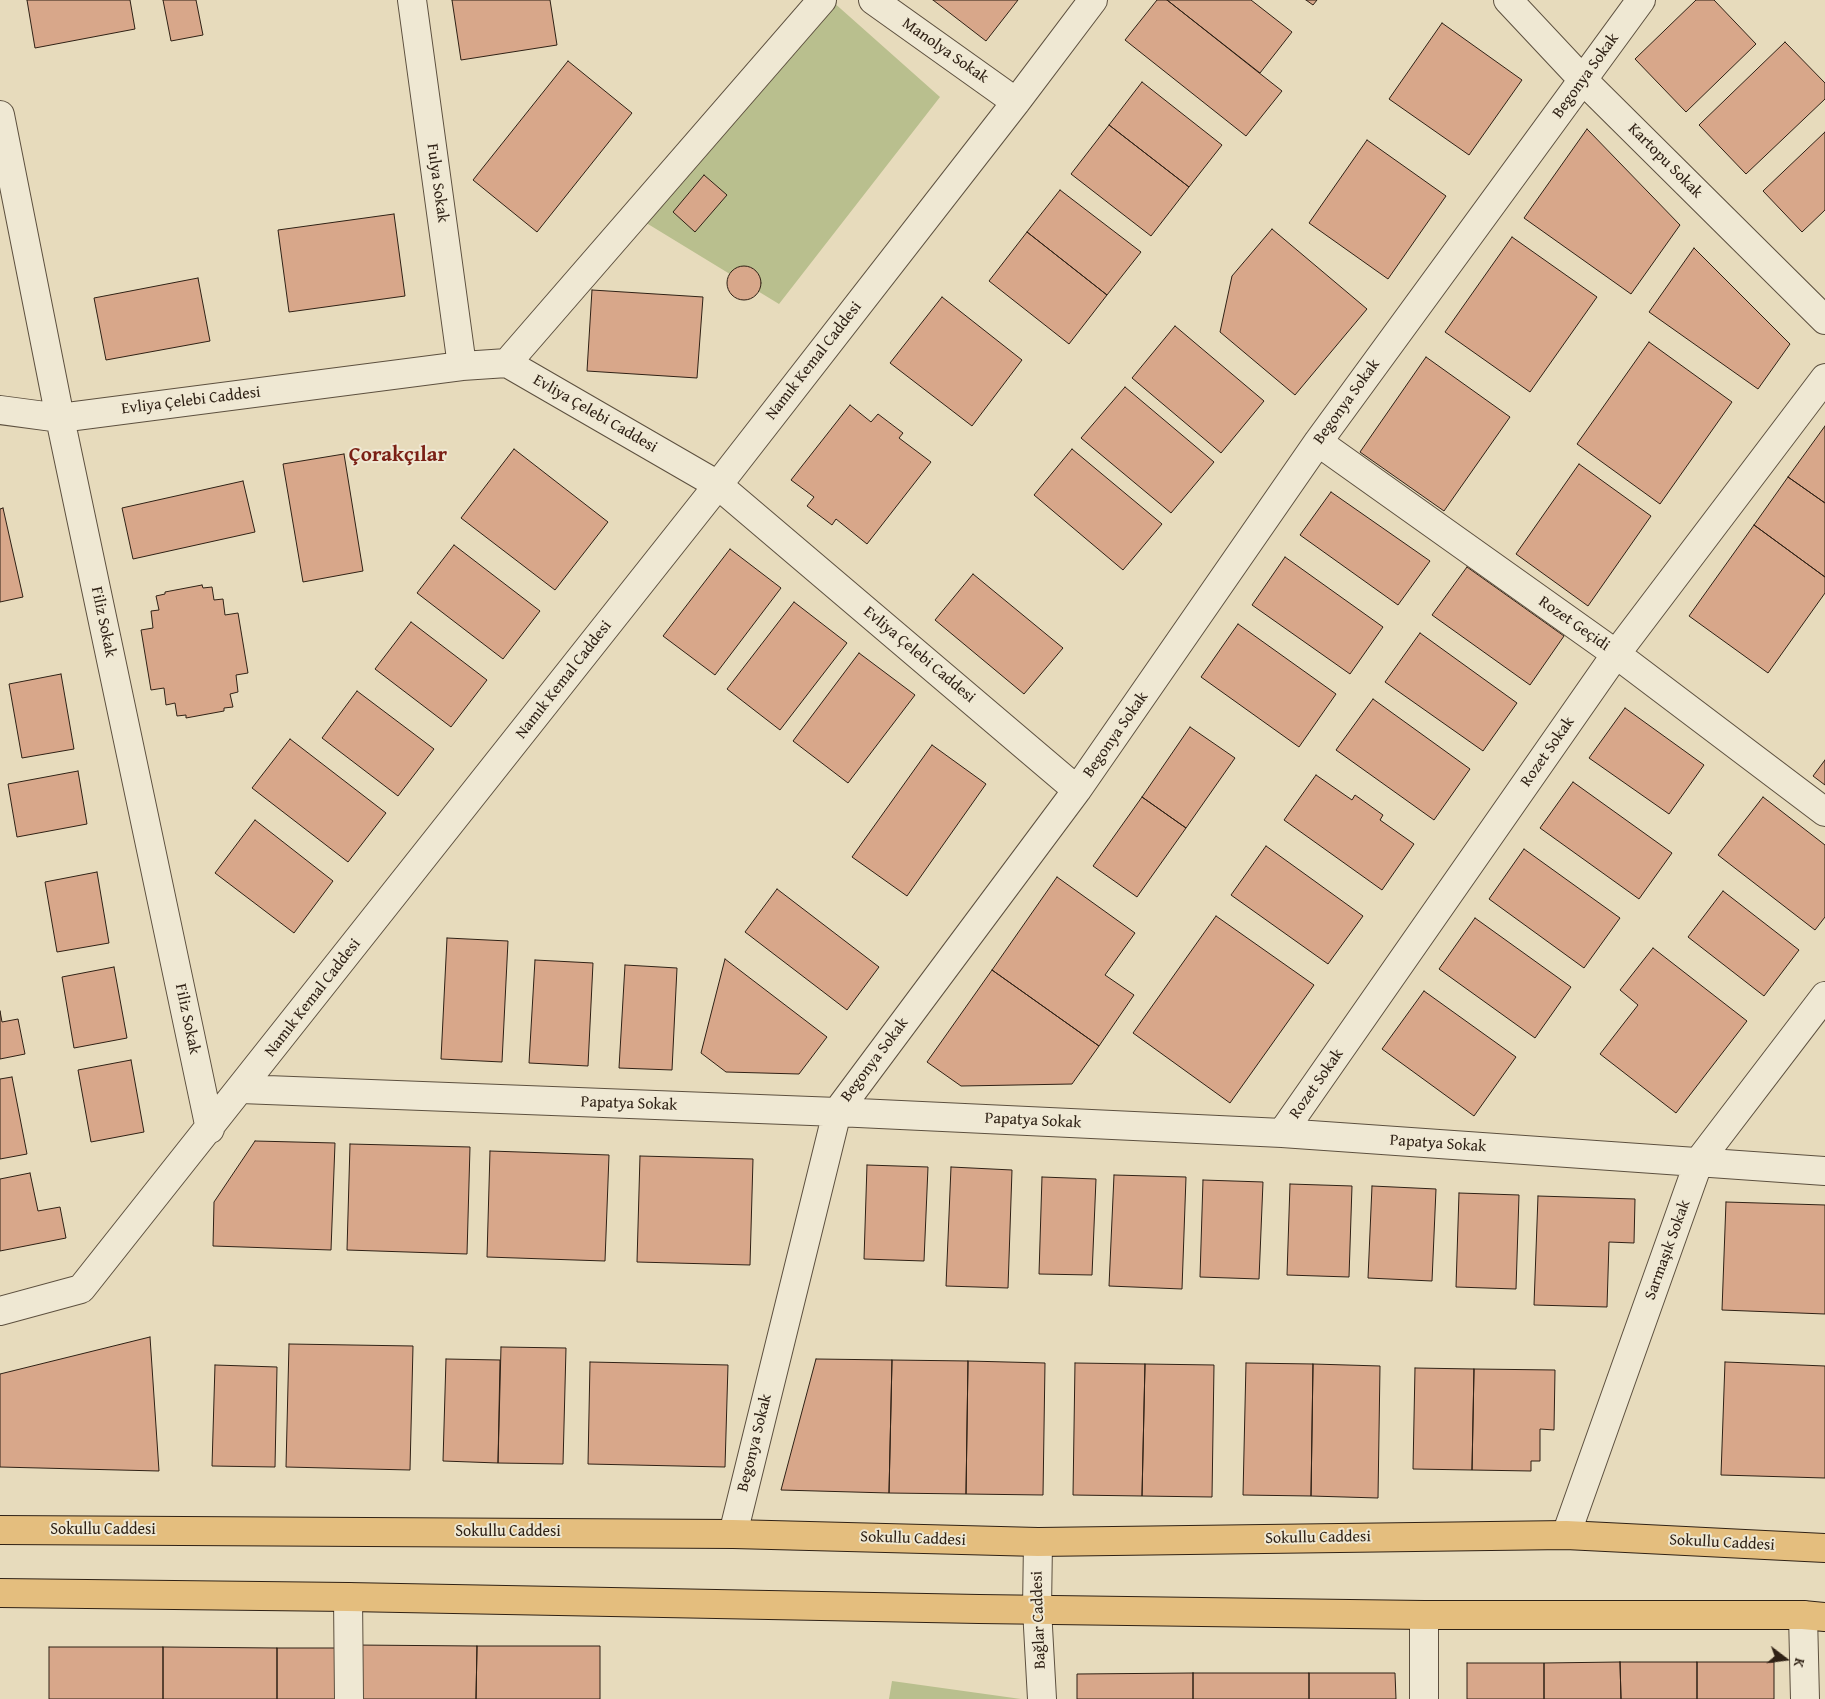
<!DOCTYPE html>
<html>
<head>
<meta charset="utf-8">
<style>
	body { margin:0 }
	#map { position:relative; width:1825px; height:1699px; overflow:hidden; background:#e7dbbc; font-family:"Gentium Book Plus",serif }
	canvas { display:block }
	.north { position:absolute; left:1760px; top:1634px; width:50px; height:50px; -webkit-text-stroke:4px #efe8d3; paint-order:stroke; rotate:105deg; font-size:14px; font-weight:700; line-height:20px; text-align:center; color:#2f2115 }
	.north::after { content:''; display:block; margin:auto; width:18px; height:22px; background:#2f2115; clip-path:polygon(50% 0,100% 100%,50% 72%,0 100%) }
</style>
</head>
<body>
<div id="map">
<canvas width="1825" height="1699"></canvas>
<div class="north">K</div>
</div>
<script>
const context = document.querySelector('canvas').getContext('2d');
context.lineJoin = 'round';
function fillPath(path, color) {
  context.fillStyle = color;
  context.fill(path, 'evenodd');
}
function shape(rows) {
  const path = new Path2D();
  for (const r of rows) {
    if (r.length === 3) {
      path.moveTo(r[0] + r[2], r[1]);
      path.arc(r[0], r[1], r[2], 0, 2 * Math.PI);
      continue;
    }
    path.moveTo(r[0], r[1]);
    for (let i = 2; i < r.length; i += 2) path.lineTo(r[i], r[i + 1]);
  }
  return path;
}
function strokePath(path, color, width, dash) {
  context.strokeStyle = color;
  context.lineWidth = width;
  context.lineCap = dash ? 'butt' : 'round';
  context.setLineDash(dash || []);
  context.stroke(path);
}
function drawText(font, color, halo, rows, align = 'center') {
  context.font = font + ' "Gentium Book Plus",serif';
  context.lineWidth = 4;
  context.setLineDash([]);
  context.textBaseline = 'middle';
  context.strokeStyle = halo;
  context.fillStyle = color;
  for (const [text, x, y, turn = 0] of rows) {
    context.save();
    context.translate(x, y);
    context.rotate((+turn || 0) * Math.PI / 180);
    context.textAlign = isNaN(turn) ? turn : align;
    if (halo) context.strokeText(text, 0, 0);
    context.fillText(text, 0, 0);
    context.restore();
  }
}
const green = shape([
	[832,1,940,97,779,304,643,221],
	[892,1681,1021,1699,889,1699]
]);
const building = shape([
	[27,0,130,0,135,29,35,48,27,0],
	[163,0,196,0,203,35,171,41,163,0],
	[452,0,550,0,557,45,461,60,452,0],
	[933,0,1018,0,986,41,933,0],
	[1157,0,1167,0,1282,91,1246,136,1125,40,1157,0],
	[1167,0,1251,0,1292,32,1260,73,1167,0],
	[1306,0,1317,0,1313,5,1306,0],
	[1696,0,1714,0,1756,44,1686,112,1635,59,1696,0],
	[1442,23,1522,80,1469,155,1389,99,1442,23],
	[1785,42,1825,83,1825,99,1746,174,1699,125,1785,42],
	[568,61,632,113,537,232,473,180,568,61],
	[1142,82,1222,145,1189,187,1109,125,1142,82],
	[1109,125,1189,187,1151,236,1071,174,1109,125],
	[1587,129,1680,225,1631,294,1524,218,1587,129],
	[1825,132,1825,210,1802,232,1763,191,1825,132],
	[1367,140,1446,196,1388,279,1309,223,1367,140],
	[704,175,727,195,695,232,673,212,704,175],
	[1060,190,1141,252,1107,295,1027,232,1060,190],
	[394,214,405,296,289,312,278,230,394,214],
	[1272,229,1367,309,1295,395,1220,332,1232,276,1272,229],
	[1027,232,1107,295,1069,344,989,281,1027,232],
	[1512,237,1597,297,1530,392,1445,332,1512,237],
	[1694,248,1790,344,1758,389,1649,312,1694,248],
	[744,283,17],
	[198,278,210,341,106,360,94,298,198,278],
	[592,290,703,297,697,378,587,371,592,290],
	[942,297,1022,360,972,426,890,363,942,297],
	[1175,326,1264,401,1221,453,1132,378,1175,326],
	[1649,342,1732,402,1660,504,1577,444,1649,342],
	[1426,357,1510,417,1444,511,1360,452,1426,357],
	[1125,387,1214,462,1171,513,1081,438,1125,387],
	[850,405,871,422,878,414,903,433,899,438,931,462,867,544,836,519,832,525,807,506,814,497,791,480,850,405],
	[1825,426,1825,503,1788,477,1825,426],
	[514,449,608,522,555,590,461,518,514,449],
	[1072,449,1162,524,1123,570,1034,495,1072,449],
	[344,454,363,571,303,582,283,464,344,454],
	[1579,464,1651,516,1588,606,1516,554,1579,464],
	[1788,477,1825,503,1825,577,1754,525,1788,477],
	[243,481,255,532,133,559,122,508,243,481],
	[1331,492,1430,561,1398,605,1300,535,1331,492],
	[3,508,23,597,0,602,0,509,3,508],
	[1754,525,1825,577,1825,593,1768,673,1689,616,1754,525],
	[454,545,540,611,503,659,417,593,454,545],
	[730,549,781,588,715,675,663,636,730,549],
	[1285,557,1383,627,1350,674,1252,605,1285,557],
	[1467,567,1564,636,1530,685,1432,615,1467,567],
	[973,574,1063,648,1024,694,935,620,973,574],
	[202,585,203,588,212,587,214,600,223,599,225,615,238,613,248,673,236,675,238,692,230,694,233,707,224,708,224,711,186,718,186,715,177,716,175,703,166,705,164,688,151,690,141,630,153,628,151,611,159,610,156,596,165,594,165,592,202,585],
	[794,602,847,643,780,730,727,689,794,602],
	[411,622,487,680,451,727,375,669,411,622],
	[1238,624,1336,694,1299,747,1201,677,1238,624],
	[1420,633,1517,703,1483,751,1385,682,1420,633],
	[859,653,915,695,848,783,793,741,859,653],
	[61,674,74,749,22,758,9,684,61,674],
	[357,691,434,749,398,796,322,738,357,691],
	[1373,699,1470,769,1434,820,1336,750,1373,699],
	[1625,708,1704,765,1669,814,1589,758,1625,708],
	[1190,727,1235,758,1186,828,1142,797,1190,727],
	[290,739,386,813,348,862,252,788,290,739],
	[932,745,986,784,907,896,852,857,932,745],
	[1825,760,1825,785,1813,776,1825,760],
	[78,771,87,824,17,837,8,784,78,771],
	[1316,775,1352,800,1355,795,1383,815,1380,820,1414,844,1382,890,1284,820,1316,775],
	[1573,782,1672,853,1639,899,1540,828,1573,782],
	[1142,797,1186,828,1137,897,1093,866,1142,797],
	[1763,797,1825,845,1825,917,1815,930,1718,855,1763,797],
	[255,820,333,881,294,933,215,873,255,820],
	[1266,846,1363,916,1328,964,1231,895,1266,846],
	[1524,849,1620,918,1584,968,1489,899,1524,849],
	[97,872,109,943,57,952,45,882,97,872],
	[1057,877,1135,933,1105,975,1134,995,1099,1046,992,970,1057,877],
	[777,889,879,967,847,1010,745,932,777,889],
	[1723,891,1799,950,1764,996,1688,937,1723,891],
	[1216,916,1314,985,1230,1103,1133,1033,1216,916],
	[1475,918,1571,987,1535,1038,1439,969,1475,918],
	[447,938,508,941,502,1062,441,1059,447,938],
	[1653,948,1747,1021,1676,1113,1600,1054,1638,1005,1620,990,1653,948],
	[725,959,827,1037,799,1074,726,1072,701,1053,725,959],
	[535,960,593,963,588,1066,529,1063,535,960],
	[625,965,677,968,672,1070,619,1068,625,965],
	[114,967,127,1038,74,1048,62,977,114,967],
	[992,970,1099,1046,1072,1084,961,1086,927,1062,992,970],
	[1424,991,1516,1057,1474,1116,1382,1049,1424,991],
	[0,1011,2,1022,18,1019,25,1054,0,1059,0,1011],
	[131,1060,144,1132,91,1142,78,1070,131,1060],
	[12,1077,27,1154,0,1159,0,1079,12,1077],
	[255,1141,335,1143,331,1250,213,1246,214,1202,255,1141],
	[350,1144,470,1147,467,1254,347,1250,350,1144],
	[490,1151,609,1155,605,1261,487,1257,490,1151],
	[640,1156,753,1159,750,1265,637,1262,640,1156],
	[867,1165,928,1167,924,1261,864,1259,867,1165],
	[951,1167,1012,1170,1008,1288,946,1286,951,1167],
	[30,1173,38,1211,60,1207,66,1238,0,1251,0,1179,30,1173],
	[1114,1175,1186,1177,1182,1289,1109,1286,1114,1175],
	[1042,1177,1096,1179,1092,1275,1039,1274,1042,1177],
	[1203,1180,1263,1182,1259,1279,1200,1277,1203,1180],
	[1290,1184,1352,1186,1349,1277,1287,1275,1290,1184],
	[1372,1186,1436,1189,1432,1281,1368,1278,1372,1186],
	[1459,1193,1519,1195,1516,1289,1456,1287,1459,1193],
	[1538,1196,1635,1199,1634,1243,1609,1242,1607,1307,1534,1305,1538,1196],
	[1726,1202,1825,1205,1825,1314,1722,1310,1726,1202],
	[150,1337,159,1471,0,1467,0,1374,150,1337],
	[289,1344,413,1346,410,1470,286,1467,289,1344],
	[501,1347,566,1348,563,1464,498,1463,501,1347],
	[446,1359,500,1360,498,1463,443,1461,446,1359],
	[816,1359,892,1360,889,1493,781,1490,816,1359],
	[892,1360,968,1361,966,1494,889,1493,892,1360],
	[968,1361,1045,1363,1043,1495,966,1494,968,1361],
	[590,1362,728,1365,725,1467,588,1464,590,1362],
	[1725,1362,1825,1366,1825,1478,1721,1475,1725,1362],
	[1075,1363,1145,1364,1142,1496,1073,1495,1075,1363],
	[1246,1363,1313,1364,1311,1496,1243,1495,1246,1363],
	[1145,1364,1214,1365,1212,1497,1142,1496,1145,1364],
	[1313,1364,1380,1366,1378,1498,1311,1496,1313,1364],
	[215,1365,277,1367,275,1467,212,1466,215,1365],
	[1415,1368,1474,1369,1472,1470,1413,1469,1415,1368],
	[1474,1369,1555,1370,1554,1430,1540,1429,1540,1461,1531,1461,1531,1471,1472,1470,1474,1369],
	[353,1645,477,1646,476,1699,353,1699,353,1645],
	[477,1646,600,1646,600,1699,476,1699,477,1646],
	[49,1647,163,1647,163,1699,49,1699,49,1647],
	[163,1647,277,1648,277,1699,163,1699,163,1647],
	[277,1648,336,1648,335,1699,277,1699,277,1648],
	[1620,1662,1697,1662,1697,1699,1621,1699,1620,1662],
	[1620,1662,1621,1699,1544,1699,1544,1663,1620,1662],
	[1697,1662,1774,1662,1774,1699,1697,1699,1697,1662],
	[1467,1663,1544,1663,1544,1699,1467,1699,1467,1663],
	[1193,1673,1309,1673,1309,1699,1193,1699,1193,1673],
	[1193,1673,1193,1699,1077,1699,1077,1674,1193,1673],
	[1309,1673,1395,1673,1396,1699,1309,1699,1309,1673]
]);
const minor = shape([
	[412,0,462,366],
	[873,0,1016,102],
	[1508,0,1583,80,1825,320],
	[0,115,60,418,210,1129],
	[507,363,822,0],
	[0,410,60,418,462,366,507,363,718,485,1077,790],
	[1318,442,1616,654,1825,812],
	[241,1089,837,1112,1282,1133,1825,1171],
	[1282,1133,1616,654,1825,378],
	[0,1311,81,1289,718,485,1016,102,1093,0],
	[733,1534,837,1112,1077,790,1318,442,1641,0],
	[1566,1535,1699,1161,1825,996],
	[1038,1542,1037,1609,1042,1699],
	[348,1597,349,1699],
	[1424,1615,1424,1699],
	[1803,1615,1805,1699]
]);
const primary = shape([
	[0,1530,733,1534,1038,1542,1566,1535,1825,1548],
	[0,1593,348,1597,979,1609,1424,1615,1803,1615,1825,1617]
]);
const streetNames = [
	["Manolya Sokak",945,51,35],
	["Begonya Sokak",1586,76,-54],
	["Kartopu Sokak",1665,161,45],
	["Fulya Sokak",437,183,82],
	["Namık Kemal Caddesi",814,361,-52],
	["Evliya Çelebi Caddesi",191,401,-7],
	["Begonya Sokak",1347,402,-54],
	["Evliya Çelebi Caddesi",595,414,30],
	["Filiz Sokak",103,622,78],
	["Rozet Geçidi",1574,624,35],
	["Evliya Çelebi Caddesi",919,655,40],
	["Namık Kemal Caddesi",564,680,-52],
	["Begonya Sokak",1116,735,-55],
	["Rozet Sokak",1548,752,-55],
	["Namık Kemal Caddesi",313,998,-52],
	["Filiz Sokak",187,1019,78],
	["Begonya Sokak",875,1060,-53],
	["Rozet Sokak",1317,1084,-55],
	["Papatya Sokak",629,1104,2],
	["Papatya Sokak",1033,1121,3],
	["Papatya Sokak",1438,1144,4],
	["Sarmaşık Sokak",1668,1250,-70],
	["Begonya Sokak",755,1443,-76],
	["Sokullu Caddesi",103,1530],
	["Sokullu Caddesi",508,1532],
	["Sokullu Caddesi",1318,1538,-1],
	["Sokullu Caddesi",913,1539,2],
	["Sokullu Caddesi",1722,1543,3],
	["Bağlar Caddesi",1039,1620,-92]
];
const districtNames = [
	["Çorakçılar",398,456]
];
fillPath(green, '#b9bf8e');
fillPath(building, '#d8a78a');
strokePath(building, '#2f2115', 1);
strokePath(minor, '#5d503f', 30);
strokePath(primary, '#2f2115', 30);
strokePath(minor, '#efe8d3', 28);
strokePath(primary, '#e4be7e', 28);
drawText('16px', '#2f2115', '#efe8d3', streetNames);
drawText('bold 21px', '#7a1f14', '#efe8d3', districtNames);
</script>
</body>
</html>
